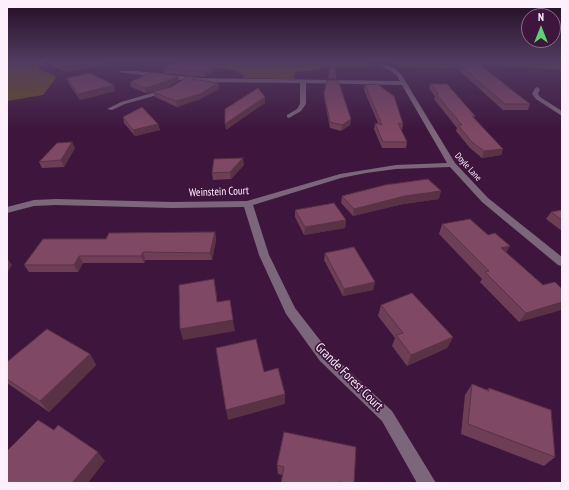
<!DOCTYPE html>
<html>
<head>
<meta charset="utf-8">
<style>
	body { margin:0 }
	#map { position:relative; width:569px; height:490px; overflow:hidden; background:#3e163d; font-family:"PT Sans Narrow",sans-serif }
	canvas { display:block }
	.frame { position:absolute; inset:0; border:8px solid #feeffd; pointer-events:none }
	.north { position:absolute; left:521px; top:8px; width:40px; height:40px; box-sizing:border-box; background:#3e163d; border:1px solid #8b6d8a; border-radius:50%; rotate:0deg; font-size:11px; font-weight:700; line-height:16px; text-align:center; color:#feeffd }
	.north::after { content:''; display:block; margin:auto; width:14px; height:18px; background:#53d673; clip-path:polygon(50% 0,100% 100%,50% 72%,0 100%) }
</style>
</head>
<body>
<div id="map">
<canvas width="569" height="490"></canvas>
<div class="frame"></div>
<div class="north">N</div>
</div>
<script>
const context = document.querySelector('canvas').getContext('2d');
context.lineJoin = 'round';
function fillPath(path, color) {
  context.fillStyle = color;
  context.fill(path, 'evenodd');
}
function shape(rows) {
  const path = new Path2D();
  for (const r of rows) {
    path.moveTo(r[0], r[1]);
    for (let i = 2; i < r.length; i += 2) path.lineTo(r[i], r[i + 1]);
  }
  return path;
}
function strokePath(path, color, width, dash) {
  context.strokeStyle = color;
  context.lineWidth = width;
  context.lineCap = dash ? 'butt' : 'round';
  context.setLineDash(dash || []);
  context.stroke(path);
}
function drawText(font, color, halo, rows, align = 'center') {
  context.font = font + ' "PT Sans Narrow",sans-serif';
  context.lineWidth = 3.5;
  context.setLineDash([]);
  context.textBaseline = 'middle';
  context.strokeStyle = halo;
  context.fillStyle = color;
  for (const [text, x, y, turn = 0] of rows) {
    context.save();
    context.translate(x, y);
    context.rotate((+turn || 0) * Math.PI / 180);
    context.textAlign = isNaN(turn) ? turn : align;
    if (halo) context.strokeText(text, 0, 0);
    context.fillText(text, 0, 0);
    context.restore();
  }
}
const forest = shape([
	[7,62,45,62,38,69,54,75,56,78,43,95,7,101],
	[188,62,375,62,367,65,366,67,322,67,317,70,295,72,294,79,243,78,244,76,236,71],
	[389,62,562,62,562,70,495,65,445,68,403,67]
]);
const minor = shape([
	[384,65,394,68,401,74,455,163,488,198,562,257,562,266,558,265,482,202,450,167,396,169,366,173,341,178,253,205,269,255,295,308,330,353,392,411,436,483,417,483,382,421,320,361,286,314,259,255,244,207,172,208,56,205,34,206,7,213,7,207,34,200,56,199,172,202,247,201,340,174,396,165,447,163,402,85,306,83,306,104,301,111,289,118,287,117,287,115,297,109,300,104,300,83,198,82,118,72,120,71,137,71,198,78,400,81,397,76,390,70,382,67,384,65],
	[537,87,540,89,538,94,540,97,562,111,562,116,536,99,532,94,535,88,537,87],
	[166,89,168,90,168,92,125,104,112,110,107,109,121,102,166,89]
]);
const wall = shape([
	[49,62,104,62,104,64,65,72,50,64],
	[450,62,470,62,530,104,528,110,503,110],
	[163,68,215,70,204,77,164,73],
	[329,73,336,73,336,79,328,78],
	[178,76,178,81,166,88,146,93,131,87,130,82],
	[67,78,115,91,80,100,69,84],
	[196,80,218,83,219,89,200,99,177,107,155,97,153,92],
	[430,84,475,116,474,118,503,149,501,155,482,158,470,148,456,131,457,128,434,99,435,96,429,89],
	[365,85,403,124,402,130,401,130,407,142,406,148,382,148,374,129,375,123,378,123,364,90],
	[324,93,351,119,350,125,341,131,330,128,324,98],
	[123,117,158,124,160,130,135,136,124,123],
	[75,148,64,167,42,168,39,162],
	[244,165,231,179,213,180,212,173],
	[342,196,439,199,403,204,353,216,341,203],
	[295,210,346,220,345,228,304,235,295,217],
	[562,210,562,231,546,219,551,212],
	[442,224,506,252,543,285,555,282,519,322,480,282,482,279,439,234],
	[215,232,216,240,212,260,145,260,144,263,83,263,78,272,29,272,24,265,106,239],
	[325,253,375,282,373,290,343,296,324,260],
	[381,305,453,337,447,348,407,366,392,346,395,338,378,316],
	[90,354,96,365,49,412,7,383,7,362],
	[472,384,487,390,489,388,555,457,544,466,461,434,465,395],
	[277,465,354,483,281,483,283,475,278,474]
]);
const shadedWall = shape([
	[87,62,104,62,104,64,65,72,63,67],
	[214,65,215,70,204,77,204,72],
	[178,76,178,81,166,88,146,93,145,88],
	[218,83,219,89,200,99,177,107,176,101],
	[114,85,115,91,80,100,78,94],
	[265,97,265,103,226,130,225,124],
	[351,119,350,125,341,131,342,125],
	[158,124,160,130,135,136,133,130],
	[72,142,75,148,64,167,61,160],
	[503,149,501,155,482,158,484,151],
	[243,158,244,165,231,179,230,172],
	[441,191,439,199,403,204,353,216,354,209,405,196],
	[346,220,345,228,304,235,305,227],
	[215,232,216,240,212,260,210,253],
	[510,246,505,255,501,248],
	[143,252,145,260,144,263,141,256],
	[79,256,83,263,78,272,74,265],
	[7,258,12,265,7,273],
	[214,279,216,290,219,313,217,302],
	[375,282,373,290,343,296,344,289],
	[562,302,562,310,519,322,526,313],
	[233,320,235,331,183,340,180,329],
	[453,337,447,348,407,366,411,355],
	[90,354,96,365,49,412,40,401],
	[285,394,285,404,228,420,226,410],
	[98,452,105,461,88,483,72,483]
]);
const building = shape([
	[54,62,87,62,63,67,54,62],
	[175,62,189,62,214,65,204,72,163,68,175,62],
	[331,62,332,62,336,73,329,73,331,62],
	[456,62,470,62,480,65,530,104,505,104,456,62],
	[152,72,178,76,165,82,145,88,130,82,152,72],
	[90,73,114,85,78,94,67,78,90,73],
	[189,76,196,77,192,79,218,83,200,94,176,101,153,92,171,87,189,76],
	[327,80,338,80,351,119,342,125,330,122,324,93,327,80],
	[377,84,394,96,403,124,398,123,407,142,383,142,375,123,382,125,365,85,377,84],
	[430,84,447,84,475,116,472,116,503,149,484,151,472,142,458,125,462,125,436,94,439,94,430,84],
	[258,88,265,97,225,124,225,109,258,88],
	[142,107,158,124,133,130,123,117,142,107],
	[72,142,61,160,39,162,57,143,72,142],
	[243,158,230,172,212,173,214,159,243,158],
	[428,179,441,191,405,196,354,209,342,196,385,185,428,179],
	[334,203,346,220,305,227,295,210,334,203],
	[562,210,562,220,551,212,562,210],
	[470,219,488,235,495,233,510,246,501,248,543,285,555,282,562,289,562,302,526,313,485,272,489,271,442,224,470,219],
	[215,232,210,253,143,252,141,256,79,256,74,265,24,265,43,239,106,239,109,233,215,232],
	[354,247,375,282,344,289,325,253,354,247],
	[214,279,217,302,230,300,233,320,180,329,179,285,214,279],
	[412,293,453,337,411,355,396,335,403,333,381,305,412,293],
	[47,329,90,354,40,401,7,379,7,362,47,329],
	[256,339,264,372,278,368,285,394,226,410,216,348,256,339],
	[472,384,489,391,489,388,551,410,555,457,468,424,472,384],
	[38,420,54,430,58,425,98,452,72,483,7,483,7,451,38,420],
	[284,432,356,447,354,483,345,483,339,482,339,483,281,483,284,467,277,465,284,432]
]);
const farStreetnames = [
	["Doyle Lane",468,167,48]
];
const streetNames = [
	["Weinstein Court",219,192,-2]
];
const nearStreetnames = [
	["Grande Forest Court",349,377,45]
];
fillPath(forest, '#64501a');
fillPath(minor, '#7c667b');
fillPath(wall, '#6d3e56');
fillPath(shadedWall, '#593246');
fillPath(building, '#7f4864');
strokePath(building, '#593246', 1);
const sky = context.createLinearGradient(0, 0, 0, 131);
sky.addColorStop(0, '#220c22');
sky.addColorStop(0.47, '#523c62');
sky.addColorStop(1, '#523c6200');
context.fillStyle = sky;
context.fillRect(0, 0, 569, 131);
drawText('9px', '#feeffd', '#3e163d', farStreetnames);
drawText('11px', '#feeffd', '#3e163d', streetNames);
drawText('13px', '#feeffd', '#3e163d', nearStreetnames);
</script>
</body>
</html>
